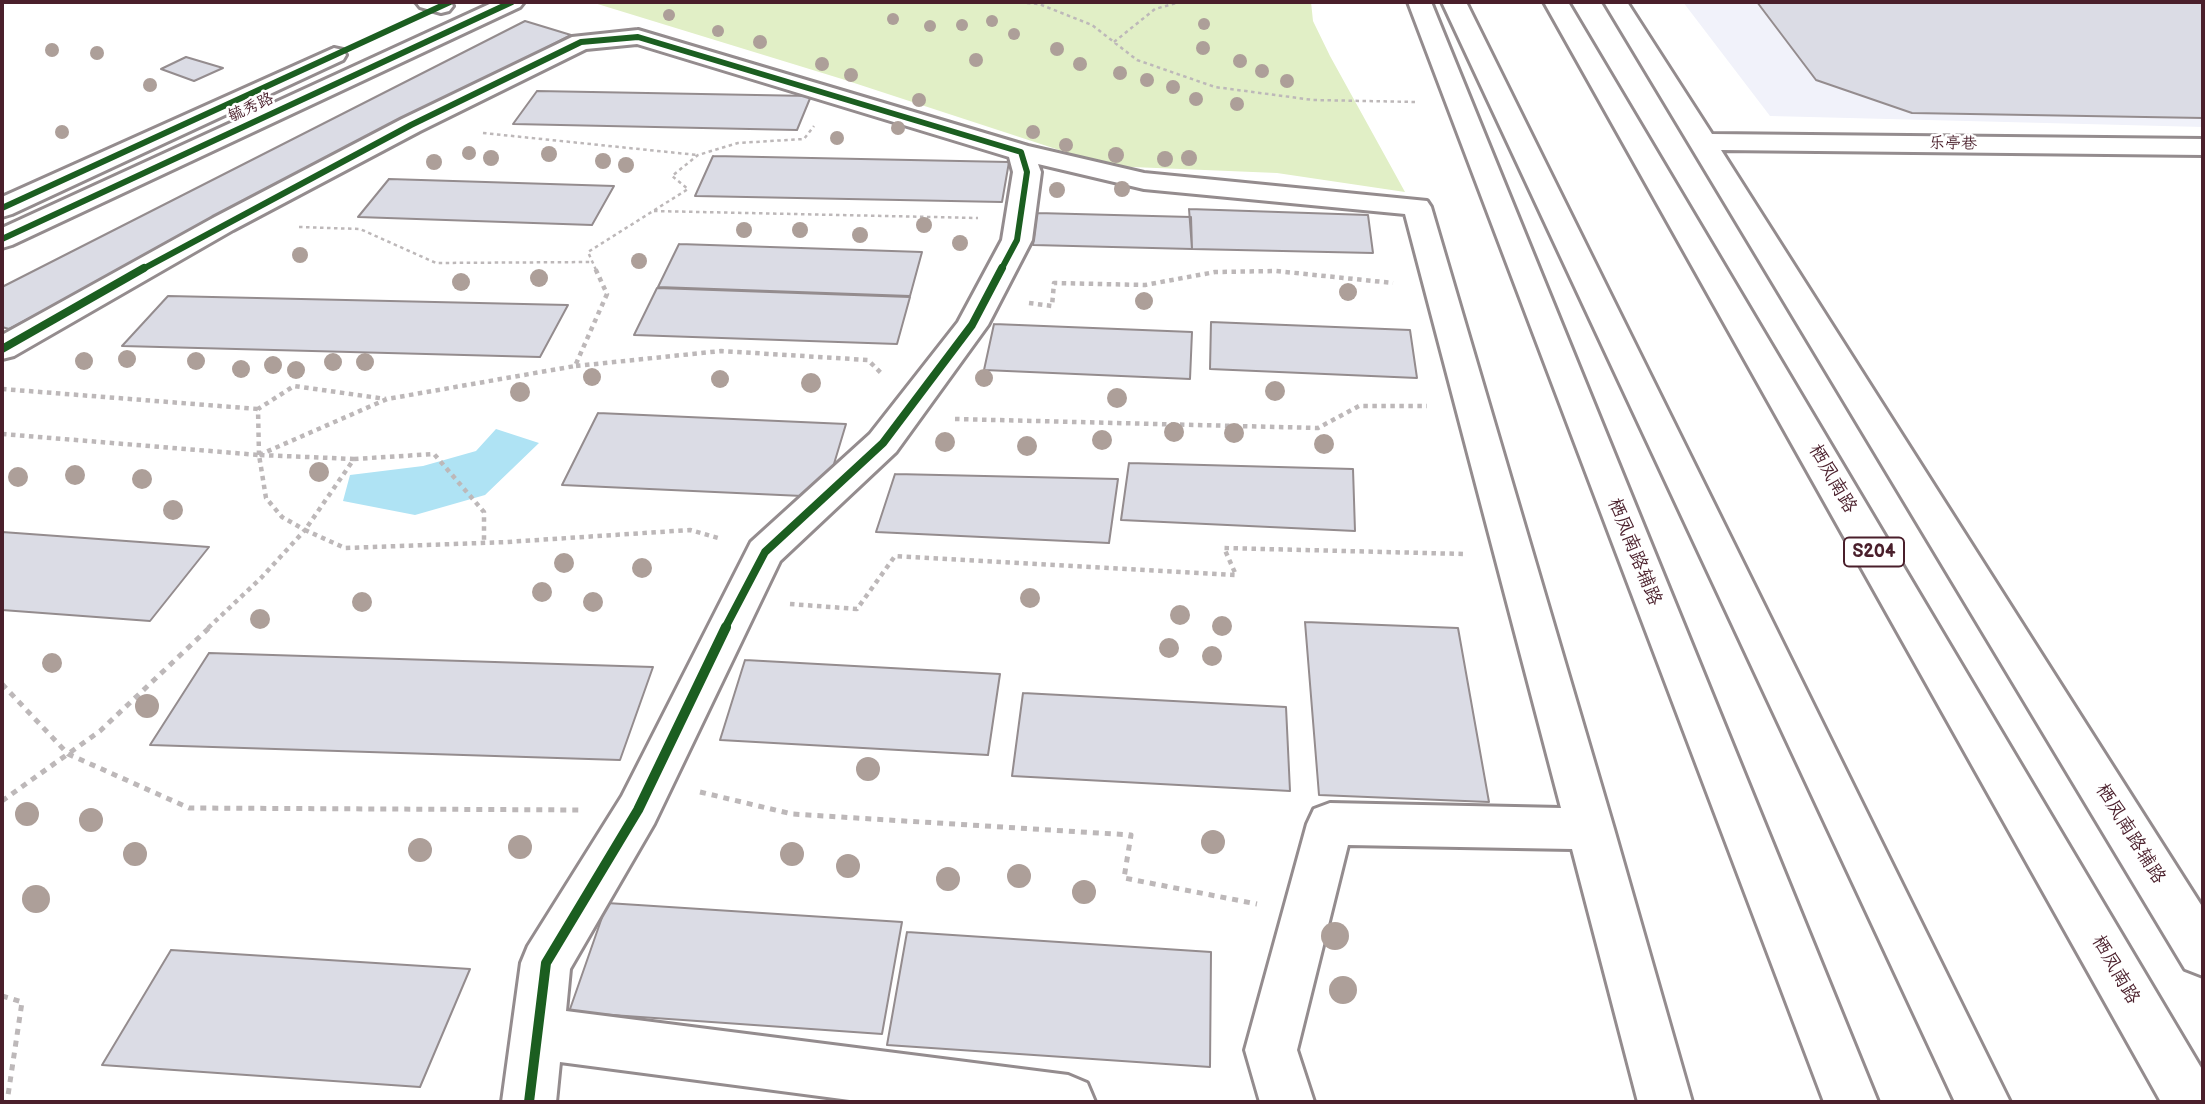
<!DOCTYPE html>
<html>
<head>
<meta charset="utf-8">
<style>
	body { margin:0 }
	#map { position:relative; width:2205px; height:1104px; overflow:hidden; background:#fff; font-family:"Balsamiq Sans",sans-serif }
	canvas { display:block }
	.frame { position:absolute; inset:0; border:4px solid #4a1f2b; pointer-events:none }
</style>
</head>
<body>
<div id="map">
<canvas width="2205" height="1104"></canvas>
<div class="frame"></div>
</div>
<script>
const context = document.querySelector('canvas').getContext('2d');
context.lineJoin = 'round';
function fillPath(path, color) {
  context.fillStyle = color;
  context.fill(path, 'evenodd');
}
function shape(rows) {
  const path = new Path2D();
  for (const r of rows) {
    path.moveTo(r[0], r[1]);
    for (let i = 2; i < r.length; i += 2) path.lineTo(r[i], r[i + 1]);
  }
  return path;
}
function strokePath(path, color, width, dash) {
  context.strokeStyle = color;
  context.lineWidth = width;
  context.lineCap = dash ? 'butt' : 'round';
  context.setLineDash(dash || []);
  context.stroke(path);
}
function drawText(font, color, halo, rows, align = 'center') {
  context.font = font + ' "Balsamiq Sans","LXGW WenKai TC",sans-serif';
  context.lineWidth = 5;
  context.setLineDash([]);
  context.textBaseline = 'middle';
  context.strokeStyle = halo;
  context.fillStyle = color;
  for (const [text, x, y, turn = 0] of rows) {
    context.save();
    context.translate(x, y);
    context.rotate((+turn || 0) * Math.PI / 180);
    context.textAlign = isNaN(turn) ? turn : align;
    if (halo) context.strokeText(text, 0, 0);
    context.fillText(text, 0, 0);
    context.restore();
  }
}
const built = shape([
	[1683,2,2203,2,2203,127,1770,116]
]);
const green = shape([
	[591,2,1311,2,1313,21,1330,56,1405,192,1277,173,1108,166,842,79]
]);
const water = shape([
	[496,429,539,443,485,495,415,515,343,501,350,475,423,466,476,451]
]);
const building = shape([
	[1757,2,2203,2,2203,118,1912,113,1816,80,1757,2],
	[525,21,571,35,9,329,2,327,2,287,525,21],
	[186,57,223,68,194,81,161,69,186,57],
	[537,91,811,96,797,130,513,124,537,91],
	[713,156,1009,162,1002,202,695,196,713,156],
	[389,179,614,186,592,225,358,217,389,179],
	[1189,209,1368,215,1373,253,1192,249,1189,209],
	[1037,213,1191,217,1192,249,1033,245,1037,213],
	[679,244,922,252,910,296,658,287,679,244],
	[657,288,910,297,897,344,634,335,657,288],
	[168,296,568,305,540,357,122,346,168,296],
	[1211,322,1410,330,1417,378,1210,369,1211,322],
	[994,324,1192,332,1190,379,984,370,994,324],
	[598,413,846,424,824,497,562,485,598,413],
	[1129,463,1353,469,1355,531,1121,520,1129,463],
	[895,474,1118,479,1109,543,876,532,895,474],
	[2,532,209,547,150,621,2,610,2,532],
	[1305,622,1458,628,1489,802,1319,795,1305,622],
	[209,653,653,667,620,760,150,745,209,653],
	[745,660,1000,674,988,755,720,740,745,660],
	[1023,693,1286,707,1290,791,1012,776,1023,693],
	[607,903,902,922,882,1034,569,1012,607,903],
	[907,932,1211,952,1210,1067,887,1045,907,932],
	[171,950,470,969,420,1087,102,1065,171,950]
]);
const pathFar2 = shape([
	[1013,2,1039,4,1092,25,1137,60,1215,87,1313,100,1417,102],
	[1114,42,1155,9,1180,2],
	[483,133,697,155],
	[654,211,978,218],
	[299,227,360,229,436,263,592,262],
	[596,270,588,252,688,189,672,176,698,155,738,143,804,139,814,126]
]);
const pathFar1 = shape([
	[1029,303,1052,306,1054,283,1145,285,1215,272,1276,271,1393,283],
	[576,366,721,351,868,360,882,374],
	[2,389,258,409],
	[955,419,1318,428,1359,406,1427,406],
	[2,434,259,455,266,498,282,517,305,530,261,578,208,628],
	[259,455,387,399,575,366,607,294,595,268],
	[259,455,258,409,294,386,386,399],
	[260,455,354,459,305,530,345,548,507,542,690,530,722,539],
	[354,459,434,454,484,512,484,543],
	[790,604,857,609,895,556,1236,575,1224,548,1465,554]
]);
const path = shape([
	[2,684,68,754,189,808,582,810],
	[700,792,792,814,1131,835,1124,878,1257,904],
	[2,801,100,731,210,627],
	[2,996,22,1002,7,1102]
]);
const minor = shape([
	[416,2,450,2,453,6,449,11,441,13,420,7,416,2],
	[494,2,524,2,520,7,12,245,2,248,2,228,494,2],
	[1408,2,1431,2,1878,1102,1824,1102,1408,2],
	[1604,2,1627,2,1712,134,2203,139,2203,155,1721,150,2203,908,2203,976,2185,969,1604,2],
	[638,30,1028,146,1144,173,1427,201,1431,207,1614,829,1692,1102,1638,1102,1572,849,1348,845,1297,1050,1314,1102,1260,1102,1245,1050,1307,824,1314,809,1330,803,1561,808,1405,214,1144,189,1038,164,1041,172,1032,240,988,325,896,452,780,561,654,824,570,969,566,1011,1068,1075,1087,1083,1095,1102,865,1102,560,1062,556,1102,502,1102,521,963,528,946,622,796,751,542,870,434,958,322,1002,240,1013,172,1009,157,637,44,586,49,420,131,233,230,14,356,2,359,2,335,213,218,402,119,572,37,638,30],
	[334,48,343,50,346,55,343,60,12,214,2,217,2,197,334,48]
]);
const major = shape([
	[1442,2,1466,2,2010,1102,1955,1102,1442,2],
	[1544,2,1568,2,2203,1071,2203,1102,2161,1102,1544,2]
]);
const cyclewayFar2 = shape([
	[2,208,450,2],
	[2,239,512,2],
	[141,270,411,125,581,42,638,37,1021,152,1027,172,1017,240,1001,270]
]);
const cyclewayFar1 = shape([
	[2,349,144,268],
	[725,628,765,552,883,443,972,325,1002,268]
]);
const cycleway = shape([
	[529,1102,546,963,638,810,726,627]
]);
const trees = [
	[669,15,6],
	[893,19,6],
	[992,21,6],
	[1204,24,6],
	[962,25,6],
	[930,26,6],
	[718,31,6],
	[1014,34,6],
	[760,42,7],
	[1203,48,7],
	[1057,49,7],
	[52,50,7],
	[97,53,7],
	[976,60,7],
	[1240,61,7],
	[822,64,7],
	[1080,64,7],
	[1262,71,7],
	[1120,73,7],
	[851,75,7],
	[1147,80,7],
	[1287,81,7],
	[150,85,7],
	[1173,87,7],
	[1196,99,7],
	[919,100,7],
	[1237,104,7],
	[898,128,7],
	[62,132,7],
	[1033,132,7],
	[837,138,7],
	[1066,145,7],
	[469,153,7],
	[549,154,8],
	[1116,155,8],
	[491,158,8],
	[1189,158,8],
	[1165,159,8],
	[603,161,8],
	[434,162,8],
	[626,165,8],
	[1122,189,8],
	[1057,190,8],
	[924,225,8],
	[744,230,8],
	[800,230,8],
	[860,235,8],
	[960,243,8],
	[300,255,8],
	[639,261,8],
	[539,278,9],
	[461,282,9],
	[1348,292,9],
	[1144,301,9],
	[127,359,9],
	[84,361,9],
	[196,361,9],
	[333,362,9],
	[365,362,9],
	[273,365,9],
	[241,369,9],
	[296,370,9],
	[592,377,9],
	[984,378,9],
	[720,379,9],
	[811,383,10],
	[1275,391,10],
	[520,392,10],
	[1117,398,10],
	[1174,432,10],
	[1234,433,10],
	[1102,440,10],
	[945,442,10],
	[1324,444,10],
	[1027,446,10],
	[319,472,10],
	[75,475,10],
	[18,477,10],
	[142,479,10],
	[173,510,10],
	[564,563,10],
	[642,568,10],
	[542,592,10],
	[1030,598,10],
	[362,602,10],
	[593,602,10],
	[1180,615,10],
	[260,619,10],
	[1222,626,10],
	[1169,648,10],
	[1212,656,10],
	[52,663,10],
	[147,706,12],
	[868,769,12],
	[27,814,12],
	[91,820,12],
	[1213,842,12],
	[520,847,12],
	[420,850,12],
	[135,854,12],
	[792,854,12],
	[848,866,12],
	[1019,876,12],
	[948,879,12],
	[1084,892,12],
	[36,899,14],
	[1335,936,14],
	[1343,990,14]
];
const farStreetnames = [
	["毓秀路",251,108,-25],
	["乐亭巷",1953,144,1]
];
const shields = [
	[1874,552,60]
];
const shieldNames = [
	["S204",1874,552]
];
const streetNames = [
	["栖凤南路",1832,479,60],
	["栖凤南路辅路",1634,552,68],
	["栖凤南路辅路",2130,834,58],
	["栖凤南路",2115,970,60]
];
fillPath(built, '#f1f2fa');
fillPath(green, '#e1efc6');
fillPath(water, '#afe3f4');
fillPath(building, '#dbdce5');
strokePath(building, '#948c8e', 2);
strokePath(minor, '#948c8e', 6);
strokePath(major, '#948c8e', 6);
strokePath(pathFar2, '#bdb8b9', 2.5, [3.5, 3.5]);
strokePath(pathFar1, '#bdb8b9', 4.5, [4.5, 4.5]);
strokePath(path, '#bdb8b9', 5, [6, 6]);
fillPath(minor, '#fff');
fillPath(major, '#fff');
strokePath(cyclewayFar2, '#1b5e20', 6);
strokePath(cyclewayFar1, '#1b5e20', 8);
strokePath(cycleway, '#1b5e20', 10);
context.fillStyle = '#ad9f99';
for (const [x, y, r] of trees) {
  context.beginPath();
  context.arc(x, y, r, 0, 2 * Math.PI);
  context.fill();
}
drawText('16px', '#4a1f2b', '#fff', farStreetnames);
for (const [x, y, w] of shields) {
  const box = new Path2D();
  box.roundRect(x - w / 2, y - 14.5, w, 29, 5);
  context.fillStyle = '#fff';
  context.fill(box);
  strokePath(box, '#4a1f2b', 2);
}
drawText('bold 18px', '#4a1f2b', null, shieldNames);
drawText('19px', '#4a1f2b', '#fff', streetNames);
</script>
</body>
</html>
